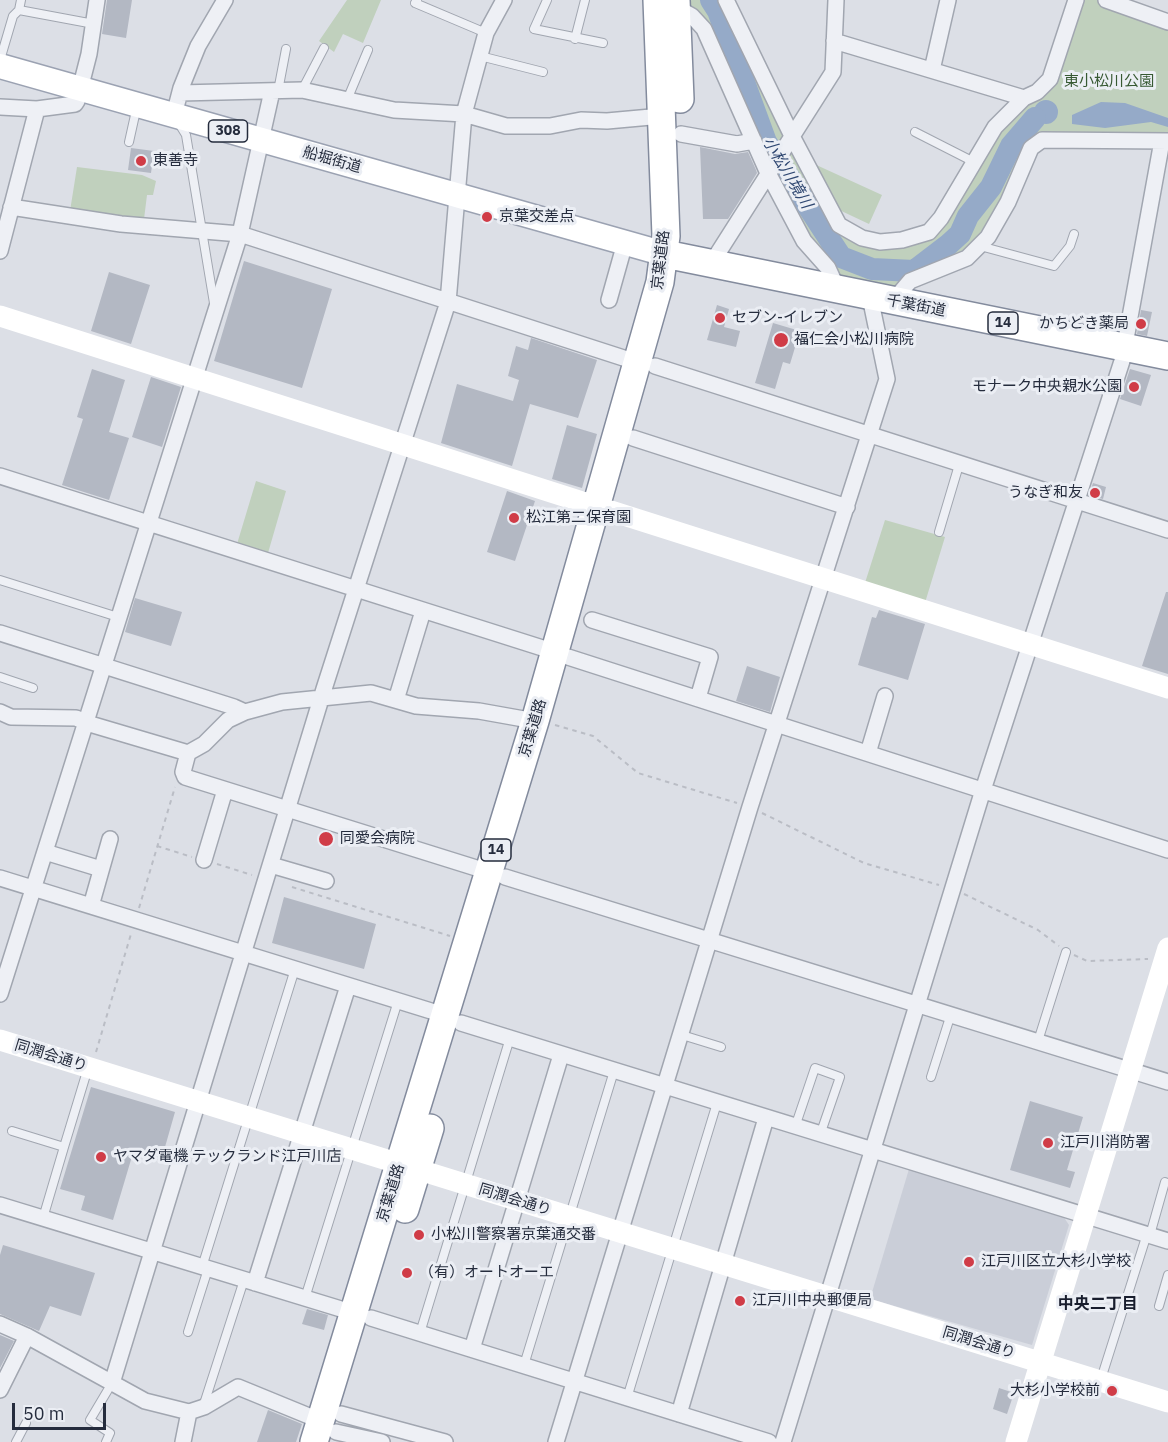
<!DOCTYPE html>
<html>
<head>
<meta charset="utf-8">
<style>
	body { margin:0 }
	#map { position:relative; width:1168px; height:1442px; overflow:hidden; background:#dcdfe6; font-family:"IBM Plex Sans",sans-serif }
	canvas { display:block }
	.scale { position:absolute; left:12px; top:1403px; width:94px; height:27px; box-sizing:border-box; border:3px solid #252c3d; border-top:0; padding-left:8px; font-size:18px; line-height:21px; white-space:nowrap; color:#252c3d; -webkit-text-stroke:4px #ebeef4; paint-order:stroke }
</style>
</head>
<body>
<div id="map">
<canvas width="1168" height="1442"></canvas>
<div class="scale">50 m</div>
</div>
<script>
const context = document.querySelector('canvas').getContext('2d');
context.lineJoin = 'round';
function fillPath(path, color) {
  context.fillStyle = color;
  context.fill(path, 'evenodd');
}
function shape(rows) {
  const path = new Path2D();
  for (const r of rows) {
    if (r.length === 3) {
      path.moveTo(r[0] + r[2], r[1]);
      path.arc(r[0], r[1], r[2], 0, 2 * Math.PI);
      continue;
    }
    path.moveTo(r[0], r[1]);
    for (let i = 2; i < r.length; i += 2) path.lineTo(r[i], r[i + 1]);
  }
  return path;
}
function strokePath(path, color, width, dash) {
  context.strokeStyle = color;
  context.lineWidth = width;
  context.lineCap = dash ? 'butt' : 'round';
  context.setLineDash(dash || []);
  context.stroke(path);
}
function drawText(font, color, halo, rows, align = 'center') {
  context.font = font + ' "IBM Plex Sans","Noto Sans JP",sans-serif';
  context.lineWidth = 6;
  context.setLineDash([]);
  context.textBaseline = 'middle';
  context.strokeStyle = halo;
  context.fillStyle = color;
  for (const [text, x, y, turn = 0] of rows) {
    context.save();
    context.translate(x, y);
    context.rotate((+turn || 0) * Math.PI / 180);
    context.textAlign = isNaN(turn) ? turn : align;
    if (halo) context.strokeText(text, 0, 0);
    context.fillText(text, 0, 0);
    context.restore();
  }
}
const built = shape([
	[909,1169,1063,1216,1069,1225,1032,1345,870,1299]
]);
const green = shape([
	[347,0,381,0,363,43,343,34,334,52,319,41],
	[676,0,726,0,831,211,862,238,929,232,995,127,1037,92,1076,0,1106,0,1168,21,1168,141,1042,140,969,256,910,281,893,301,838,290,804,241,712,50],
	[812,163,882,195,869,224,835,208],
	[77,167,142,175,156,181,153,195,147,195,144,219,70,211],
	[256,481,286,491,268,553,237,544],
	[885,520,945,537,924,606,864,586]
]);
const water = shape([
	[1046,112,12],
	[1101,102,1125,103,1168,118,1168,127,1151,122,1105,128,1072,124,1072,115]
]);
const river = shape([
	[711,0,718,11,766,142,841,257,872,269,914,271,948,245,960,234,968,216,991,187,1011,146,1035,118]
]);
const building = shape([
	[107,0,132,0,126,38,102,34],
	[700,147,735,154,748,152,756,170,757,173,728,219,703,219],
	[131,148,154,151,151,173,128,170],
	[244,261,332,289,302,388,214,361],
	[109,272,150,285,131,344,91,331],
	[717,305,729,309,724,327,740,331,736,347,707,340],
	[1141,310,1152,312,1147,336,1137,334],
	[773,323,800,331,790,364,783,362,775,389,755,383],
	[531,338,597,360,578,418,530,404,512,466,441,443,457,384,513,401,519,380,508,376,516,346,528,350],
	[92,369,125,380,109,432,129,438,109,500,62,485,83,419,77,417],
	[1130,369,1151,375,1141,406,1120,399],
	[151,377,181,387,162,447,132,437],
	[567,425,597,434,582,488,552,479],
	[1093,483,1106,487,1103,499,1089,495],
	[507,491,535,501,515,561,487,552],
	[1166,592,1168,592,1168,674,1142,666],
	[135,598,182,612,171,646,125,632],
	[879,610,925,624,908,680,858,665,872,617,876,618],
	[747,666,780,677,770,712,736,701],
	[284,897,376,924,364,969,272,943],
	[91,1087,175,1112,161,1161,133,1153,113,1220,81,1210,85,1196,60,1189],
	[1030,1101,1083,1117,1067,1170,1075,1172,1070,1188,1010,1170],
	[3,1245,95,1273,81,1316,50,1306,39,1331,0,1314,0,1255],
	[307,1309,328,1315,324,1330,302,1324],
	[0,1335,14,1341,0,1368],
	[999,1388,1014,1393,1007,1414,993,1409],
	[268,1410,302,1424,296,1442,257,1442]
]);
const path = shape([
	[555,725,593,736,638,773,737,803],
	[762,813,864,863,939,885],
	[157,846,192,857],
	[217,864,252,875],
	[292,887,450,936],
	[964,894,1038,930,1059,946],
	[139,908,175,787],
	[1074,955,1087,961,1148,959],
	[96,1052,131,934]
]);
const lane = shape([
	[21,0,19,10,94,24],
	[417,0,415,3,486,33],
	[547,0,534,29,603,43],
	[575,39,585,0],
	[480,56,543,72],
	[0,60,13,16,19,10],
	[302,90,324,48],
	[278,91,286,49],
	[347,100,368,50],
	[178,122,186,135,214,303],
	[915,132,974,162],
	[129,142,137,106],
	[980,246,1054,266,1070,246,1074,234],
	[939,532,959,465],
	[0,580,118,617],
	[0,677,33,688],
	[682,1035,721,1047],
	[1038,1041,1066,952],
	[931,1077,951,1014],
	[795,1127,815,1068,840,1077,820,1135],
	[12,1131,64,1147,43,1218],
	[64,1147,88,1068],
	[1150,1235,1165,1182],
	[202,1267,295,969],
	[305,1298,398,1001],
	[1159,1306,1168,1275],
	[188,1332,208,1269],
	[420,1333,510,1038],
	[524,1365,614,1071],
	[1101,1379,1147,1234],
	[627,1398,717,1103],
	[203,1407,244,1280],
	[16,1442,26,1423],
	[106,1442,110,1433,90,1420,112,1383]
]);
const street = shape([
	[726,0,793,138,839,225,862,238,880,242,902,240,929,232,941,218,995,127,1024,98,1037,92,1050,79,1076,0],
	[1106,0,1168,22],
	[676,7,692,16,704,29,767,171,804,241,828,268,838,290],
	[834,41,1024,98],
	[932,70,948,0],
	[180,93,302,90,394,110,464,114,506,126,550,126,581,120,607,121,662,116],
	[0,107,37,109],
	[174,115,181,88,198,46,225,0],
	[681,134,737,144,754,141],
	[11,207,121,224,240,234,639,363],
	[0,251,37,109,75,104,77,101,89,54,97,0],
	[711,264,833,72,836,0],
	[609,300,625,243],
	[893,301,910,281,967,258,988,237,1008,202,1031,148,1042,140,1168,141],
	[655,366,1168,530],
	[633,438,847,507],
	[0,476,555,652],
	[592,620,710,657,698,698],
	[0,633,234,707,245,712],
	[568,657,1168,850],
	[396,700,423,611],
	[0,712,11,717,76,718,90,724,188,753,204,744,228,720,245,712,282,702,371,693,416,706,479,711,535,721],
	[188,753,183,772,185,777,489,872],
	[868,753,885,696],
	[45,852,101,869],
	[204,860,225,790],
	[271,865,326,881],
	[505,877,1168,1082],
	[0,878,444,1015],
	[91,906,110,839],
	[0,994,240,234,272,91],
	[461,1023,1168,1241],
	[0,1205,354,1313],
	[255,1283,348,986],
	[371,1318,769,1442],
	[0,1324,27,1336,145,1401,189,1412,204,1407,238,1387,321,1421],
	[472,1349,561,1055],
	[112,1383,324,689,448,302,464,114,486,33,504,0],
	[0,1390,27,1336],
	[341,1414,445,1442],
	[679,1414,766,1118],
	[336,1432,382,1442],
	[183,1442,189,1412],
	[556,1442,750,807,887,379,870,297],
	[783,1442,983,790,1122,361,1162,141]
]);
const secondary = shape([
	[0,316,598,507],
	[611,511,1168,688],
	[0,1040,1168,1402],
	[1016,1442,1168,948]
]);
const primary = shape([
	[0,66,665,254]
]);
const highway = shape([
	[676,0,680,99],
	[665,254,1168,356],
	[405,1209,430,1128],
	[314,1442,535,721,660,282,666,236,657,0]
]);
const markers = [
	[141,161,6,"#d03c47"],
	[487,217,6,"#d03c47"],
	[720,318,6,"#d03c47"],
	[1141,324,6,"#d03c47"],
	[781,340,8,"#d03c47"],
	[1134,387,6,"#d03c47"],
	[1095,493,6,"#d03c47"],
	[514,518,6,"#d03c47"],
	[326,839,8,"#d03c47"],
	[1048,1143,6,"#d03c47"],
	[101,1157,6,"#d03c47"],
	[419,1235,6,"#d03c47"],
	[969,1262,6,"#d03c47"],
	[407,1273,6,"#d03c47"],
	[740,1301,6,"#d03c47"],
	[1112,1391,6,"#d03c47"]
];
const shields = [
	[228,131,39],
	[1003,323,30],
	[496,850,30]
];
const shieldNames = [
	["308",228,131],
	["14",1003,323],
	["14",496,850]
];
const parkNames = [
	["東小松川公園",1109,82]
];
const streetNames = [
	["船堀街道",332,160,16],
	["京葉道路",661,260,-83],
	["千葉街道",916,306,11],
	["京葉道路",533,728,-73],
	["同潤会通り",51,1056,17],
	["京葉道路",391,1193,-73],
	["同潤会通り",515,1200,17],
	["同潤会通り",979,1343,17]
];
const poiNames = [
	["東善寺",153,161],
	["京葉交差点",499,217],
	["セブン-イレブン",732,318],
	["かちどき薬局",1129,324,"right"],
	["福仁会小松川病院",794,340],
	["モナーク中央親水公園",1122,387,"right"],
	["うなぎ和友",1083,493,"right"],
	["松江第二保育園",526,518],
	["同愛会病院",340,839],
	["江戸川消防署",1060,1143],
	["ヤマダ電機 テックランド江戸川店",113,1157],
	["小松川警察署京葉通交番",431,1235],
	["江戸川区立大杉小学校",981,1262],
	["（有）オートオーエ",419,1273],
	["江戸川中央郵便局",752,1301],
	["大杉小学校前",1100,1391,"right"]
];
const waterNames = [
	["小松川境川",787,173,59]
];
const neighbourhoodNames = [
	["中央二丁目",1098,1304]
];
fillPath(built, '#caced8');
fillPath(green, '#c0d0bd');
fillPath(water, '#95aac8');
strokePath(river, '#95aac8', 22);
fillPath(building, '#b3b8c3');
strokePath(lane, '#a1a6b0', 10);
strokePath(street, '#a1a6b0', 18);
strokePath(primary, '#9ba2b2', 27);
strokePath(highway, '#838b9d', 30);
strokePath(path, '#babdc5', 2, [4.5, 4.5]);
strokePath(lane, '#eef0f5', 8);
strokePath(street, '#eef0f5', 15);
strokePath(secondary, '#fff', 21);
strokePath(primary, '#fff', 24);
strokePath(highway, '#fff', 27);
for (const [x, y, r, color] of markers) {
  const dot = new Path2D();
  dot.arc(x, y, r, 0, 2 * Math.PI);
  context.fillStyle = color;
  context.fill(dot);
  strokePath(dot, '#ebeef4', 2);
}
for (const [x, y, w] of shields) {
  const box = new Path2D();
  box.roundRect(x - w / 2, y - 11, w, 22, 4.5);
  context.fillStyle = '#ebeef4';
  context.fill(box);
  strokePath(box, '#252c3d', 1.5);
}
drawText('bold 14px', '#252c3d', null, shieldNames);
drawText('15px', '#375932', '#ebeef4', parkNames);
drawText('15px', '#252c3d', '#ebeef4', streetNames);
drawText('15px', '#252c3d', '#ebeef4', poiNames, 'left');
drawText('italic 16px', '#2f4771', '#ebeef4', waterNames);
drawText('bold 16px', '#181d2d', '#ebeef4', neighbourhoodNames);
</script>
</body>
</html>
